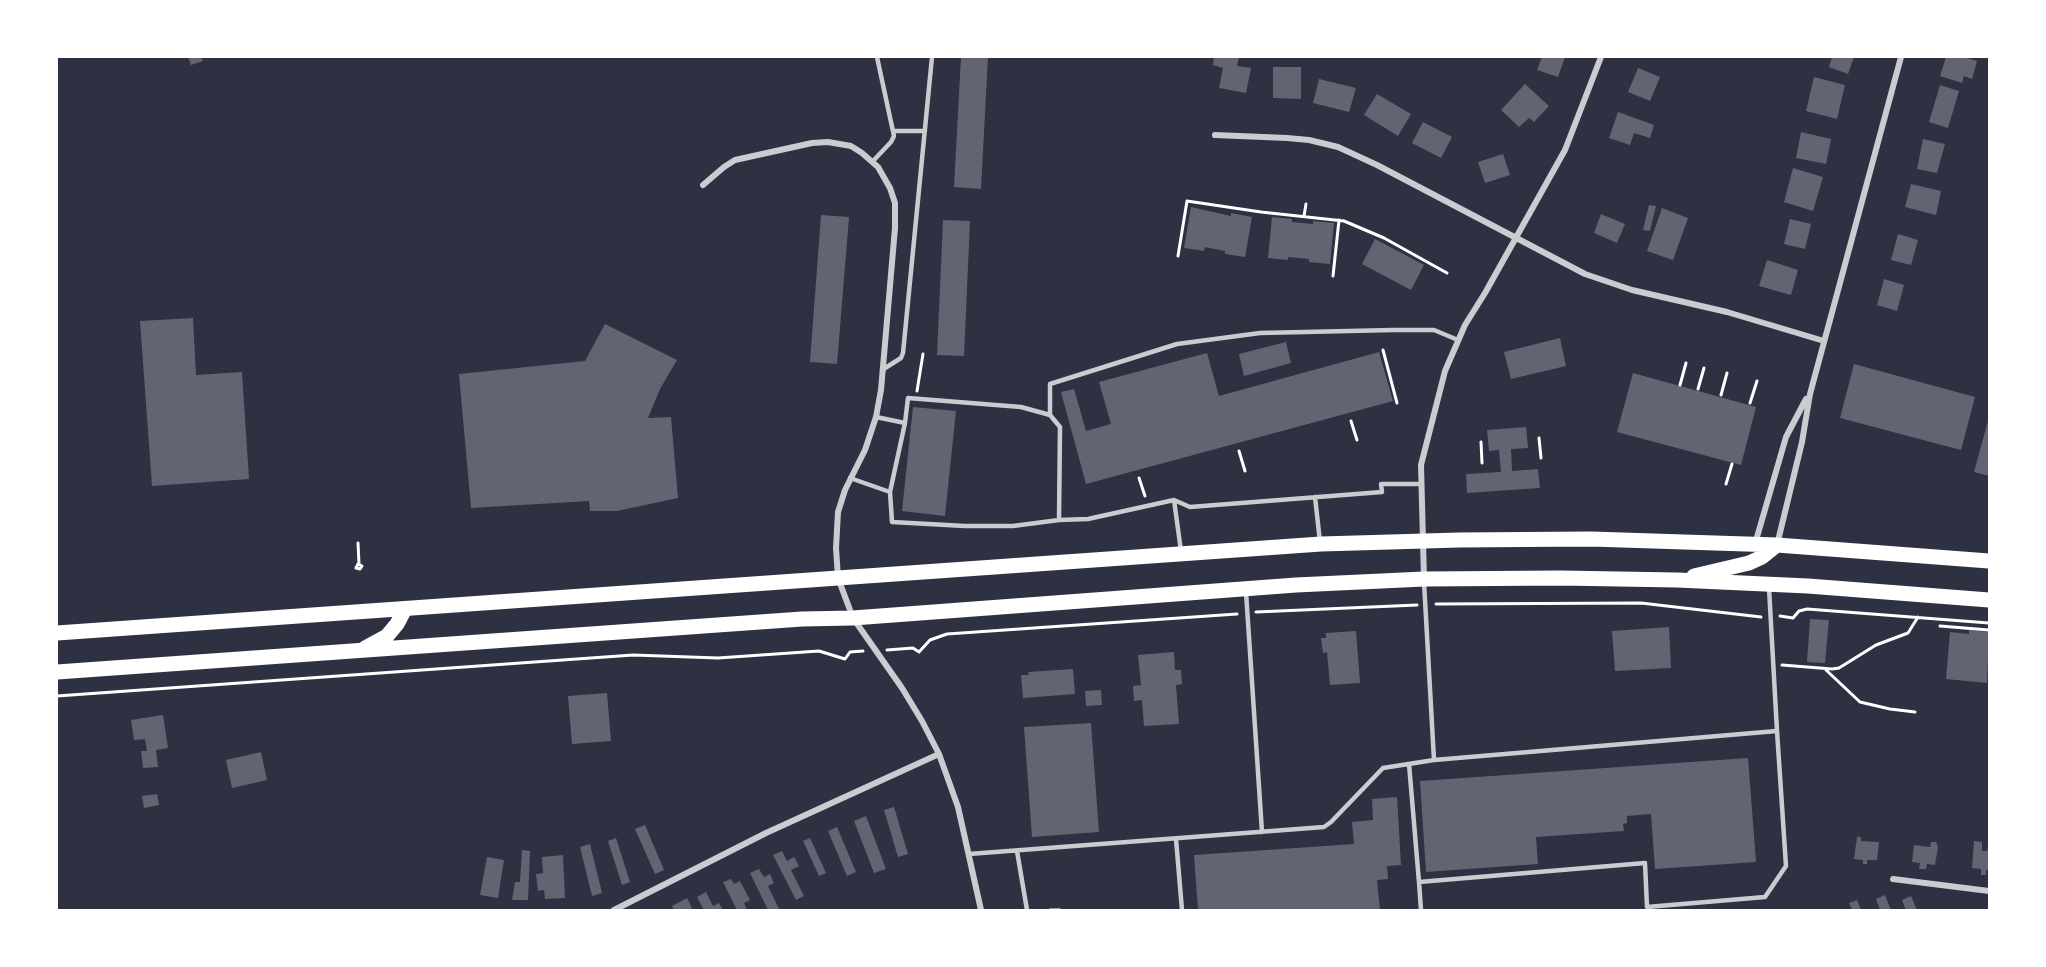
<!DOCTYPE html>
<html>
<head>
<meta charset="utf-8">
<style>
	body { margin:0 }
	#map { position:relative; width:2046px; height:967px; overflow:hidden; background:#2d3142; font-family:"Archivo Narrow",sans-serif }
	canvas { display:block }
	.frame { position:absolute; inset:0; border:58px solid #fff; pointer-events:none }
</style>
</head>
<body>
<div id="map">
<canvas width="2046" height="967"></canvas>
<div class="frame"></div>
</div>
<script>
const context = document.querySelector('canvas').getContext('2d');
context.lineJoin = 'round';
function fillPath(path, color) {
  context.fillStyle = color;
  context.fill(path, 'evenodd');
}
function shape(rows) {
  const path = new Path2D();
  for (const r of rows) {
    path.moveTo(r[0], r[1]);
    for (let i = 2; i < r.length; i += 2) path.lineTo(r[i], r[i + 1]);
  }
  return path;
}
function strokePath(path, color, width, dash) {
  context.strokeStyle = color;
  context.lineWidth = width;
  context.lineCap = dash ? 'butt' : 'round';
  context.setLineDash(dash || []);
  context.stroke(path);
}
const building = shape([
	[188,57,201,57,203,61,191,65],
	[961,57,988,57,981,189,954,187],
	[1214,57,1239,57,1237,66,1251,68,1246,93,1219,88,1223,68,1213,65],
	[1542,57,1565,57,1558,77,1537,70],
	[1832,57,1854,57,1848,74,1829,67],
	[1946,57,1964,57,1977,61,1972,79,1964,76,1962,83,1940,76],
	[1273,67,1301,67,1301,99,1273,98],
	[1638,68,1660,77,1650,101,1628,92],
	[1814,77,1845,85,1837,119,1806,111],
	[1319,79,1356,88,1349,112,1313,103],
	[1525,84,1549,106,1534,122,1529,118,1519,127,1501,110],
	[1940,85,1959,91,1948,128,1929,122],
	[1377,94,1411,114,1398,136,1364,115],
	[1618,112,1654,125,1650,138,1634,133,1630,145,1609,138],
	[1423,122,1452,137,1441,158,1412,143],
	[1801,132,1831,139,1826,164,1796,158],
	[1923,139,1945,144,1937,173,1917,169],
	[1503,154,1510,175,1485,183,1478,162],
	[1793,168,1823,177,1813,211,1784,202],
	[1911,184,1941,191,1936,215,1905,207],
	[1649,205,1656,206,1650,231,1643,230],
	[1191,207,1231,216,1231,213,1252,217,1245,257,1225,254,1225,251,1205,247,1204,251,1184,248],
	[1662,208,1688,218,1673,260,1647,251],
	[1601,214,1625,224,1617,243,1594,233],
	[821,215,849,217,837,364,810,362],
	[1272,217,1292,219,1292,222,1313,224,1313,221,1334,223,1330,264,1309,262,1309,259,1288,257,1288,260,1268,258],
	[1790,219,1811,224,1805,249,1784,244],
	[943,220,970,221,964,356,937,355],
	[1898,234,1918,240,1911,265,1891,260],
	[1375,239,1424,265,1411,290,1362,264],
	[1767,260,1798,270,1791,295,1759,286],
	[1884,279,1904,285,1897,311,1877,305],
	[193,318,196,375,242,372,249,479,152,486,140,321],
	[605,324,677,360,660,389,648,418,671,417,678,498,617,511,590,511,589,501,471,508,459,374,585,361],
	[1560,338,1566,366,1511,379,1504,352],
	[1286,342,1291,363,1244,376,1239,354],
	[1379,352,1393,401,1086,484,1061,392,1074,389,1086,431,1111,424,1099,382,1207,353,1219,396],
	[1854,364,1975,397,1961,450,1840,418],
	[1633,373,1756,407,1741,465,1617,432],
	[913,407,956,411,945,516,902,511],
	[1988,421,1989,421,1989,476,1974,472],
	[1526,427,1528,448,1511,449,1512,471,1538,469,1540,488,1467,493,1466,474,1501,472,1499,450,1489,451,1487,430],
	[1810,619,1829,620,1825,663,1807,662],
	[1669,627,1671,668,1615,671,1612,631],
	[1969,630,1989,632,1987,683,1946,679,1950,632,1969,634],
	[1356,631,1360,683,1330,685,1327,652,1323,653,1321,638,1326,638,1326,633],
	[1174,652,1175,670,1181,670,1182,684,1176,685,1179,724,1144,726,1142,700,1134,701,1133,686,1141,685,1138,655],
	[1073,669,1075,694,1023,698,1021,675,1029,675,1028,672],
	[1101,690,1102,705,1086,706,1085,691],
	[607,693,611,741,572,744,568,696],
	[163,715,168,748,156,750,158,767,143,768,141,751,147,751,145,739,134,740,131,720],
	[1091,723,1099,832,1032,837,1024,727],
	[261,752,267,780,232,788,226,760],
	[1748,758,1756,862,1655,869,1651,814,1627,816,1627,823,1623,824,1624,831,1536,837,1538,864,1426,872,1420,781],
	[157,794,159,805,144,808,142,796],
	[1397,797,1401,865,1387,866,1388,879,1377,880,1380,910,1198,910,1194,855,1354,844,1352,822,1373,820,1372,799],
	[894,807,908,854,898,857,884,810],
	[866,816,886,869,874,873,854,821],
	[645,825,664,870,655,874,635,829],
	[837,827,856,872,847,876,828,831],
	[1857,837,1861,837,1861,841,1879,842,1877,860,1867,860,1867,864,1863,864,1863,860,1854,859],
	[616,838,630,882,622,885,608,841],
	[810,838,826,873,819,876,803,841],
	[1974,841,1982,842,1982,851,1987,851,1989,843,1989,870,1986,870,1986,875,1981,875,1981,869,1972,868],
	[1931,842,1936,842,1938,847,1935,865,1927,864,1926,869,1919,869,1920,863,1912,862,1914,845,1930,847],
	[590,844,602,893,592,896,580,847],
	[522,850,530,851,528,900,512,900,515,882,520,882],
	[782,851,787,861,794,857,799,866,791,870,804,896,796,900,773,855],
	[563,855,565,898,545,899,544,890,538,891,536,874,543,873,542,857],
	[487,857,504,860,498,898,480,895],
	[759,869,764,877,770,874,774,883,768,886,779,909,777,910,768,910,750,873],
	[731,879,734,884,740,881,750,900,744,903,747,910,737,910,723,882],
	[706,892,713,906,719,903,723,910,704,910,697,897],
	[1885,895,1891,910,1880,910,1876,899],
	[1911,896,1917,910,1906,910,1902,900],
	[687,898,692,908,687,910,674,910,672,906],
	[1857,900,1861,910,1852,910,1849,903]
]);
const path = shape([
	[1304,216,1306,204],
	[1178,256,1187,201,1261,212,1344,221,1384,238,1447,273],
	[1333,276,1339,220],
	[1383,350,1397,403],
	[1680,385,1686,363],
	[1698,389,1704,368],
	[917,391,923,354],
	[1721,395,1727,373],
	[1750,403,1757,381],
	[1351,421,1357,440],
	[1539,438,1541,458],
	[1481,442,1482,463],
	[1239,451,1245,471],
	[1139,478,1145,496],
	[1726,484,1732,464],
	[358,543,359,564],
	[358,564,362,566,360,569,356,568,358,564],
	[1436,604,1641,603,1761,617],
	[1256,612,1417,605],
	[1780,616,1793,618,1799,611,1807,609,1989,623],
	[1940,626,1989,630],
	[887,650,913,648,919,652,930,640,947,634,1237,614],
	[1782,665,1832,669,1839,668,1876,645,1908,633,1918,617],
	[1826,670,1860,702,1890,709,1915,712],
	[57,696,633,655,718,658,819,651,845,659,850,652,863,651],
	[1050,910,1060,910]
]);
const service = shape([
	[894,131,925,131],
	[873,161,891,142,894,136,877,57],
	[882,370,901,358,903,353,932,57],
	[1050,415,1050,384,1177,344,1260,333,1393,330,1434,330,1458,340],
	[876,417,905,423],
	[850,478,890,492,892,522,965,526,1013,526,1059,520,1088,519,1174,500,1190,507,1382,492,1381,484,1420,484],
	[890,492,905,423,908,398,1021,407,1050,415,1060,427,1059,520],
	[1315,497,1320,542],
	[1174,500,1181,551],
	[1424,582,1434,760,1777,731,1769,588],
	[1246,592,1262,832],
	[1409,764,1419,882,1645,863,1647,907,1765,897,1786,866,1777,731],
	[1176,839,1182,910],
	[1017,851,1027,910],
	[969,854,1324,827,1331,822,1383,768,1434,760],
	[1419,882,1421,910]
]);
const minor = shape([
	[1215,135,1287,138,1309,140,1338,147,1377,165,1585,274,1632,290,1727,312,1824,341],
	[703,185,724,167,735,160,812,143,828,142,851,146,862,153,878,167,890,188,895,203,895,228,881,390,876,417,865,450,845,490,838,512,836,548,838,578,853,618,902,688,922,721,939,754,958,807,981,910],
	[1755,544,1786,437,1806,399],
	[1777,545,1802,442,1810,394,1901,57],
	[1424,579,1421,465,1445,371,1465,325,1485,293,1565,150,1601,57],
	[1893,879,1989,891],
	[614,910,766,833,939,754]
]);
const primary = shape([
	[1694,576,1749,563,1762,557,1777,545],
	[57,633,1321,544,1459,540,1591,539,1777,545,1989,561],
	[365,648,387,636,397,624,405,609],
	[57,672,802,619,853,618,1296,585,1424,579,1561,578,1677,580,1808,586,1989,600]
]);
fillPath(building, '#626471');
strokePath(path, '#fff', 3);
strokePath(service, '#caccd0', 4.5);
strokePath(minor, '#caccd0', 6);
strokePath(primary, '#fff', 15);
</script>
</body>
</html>
